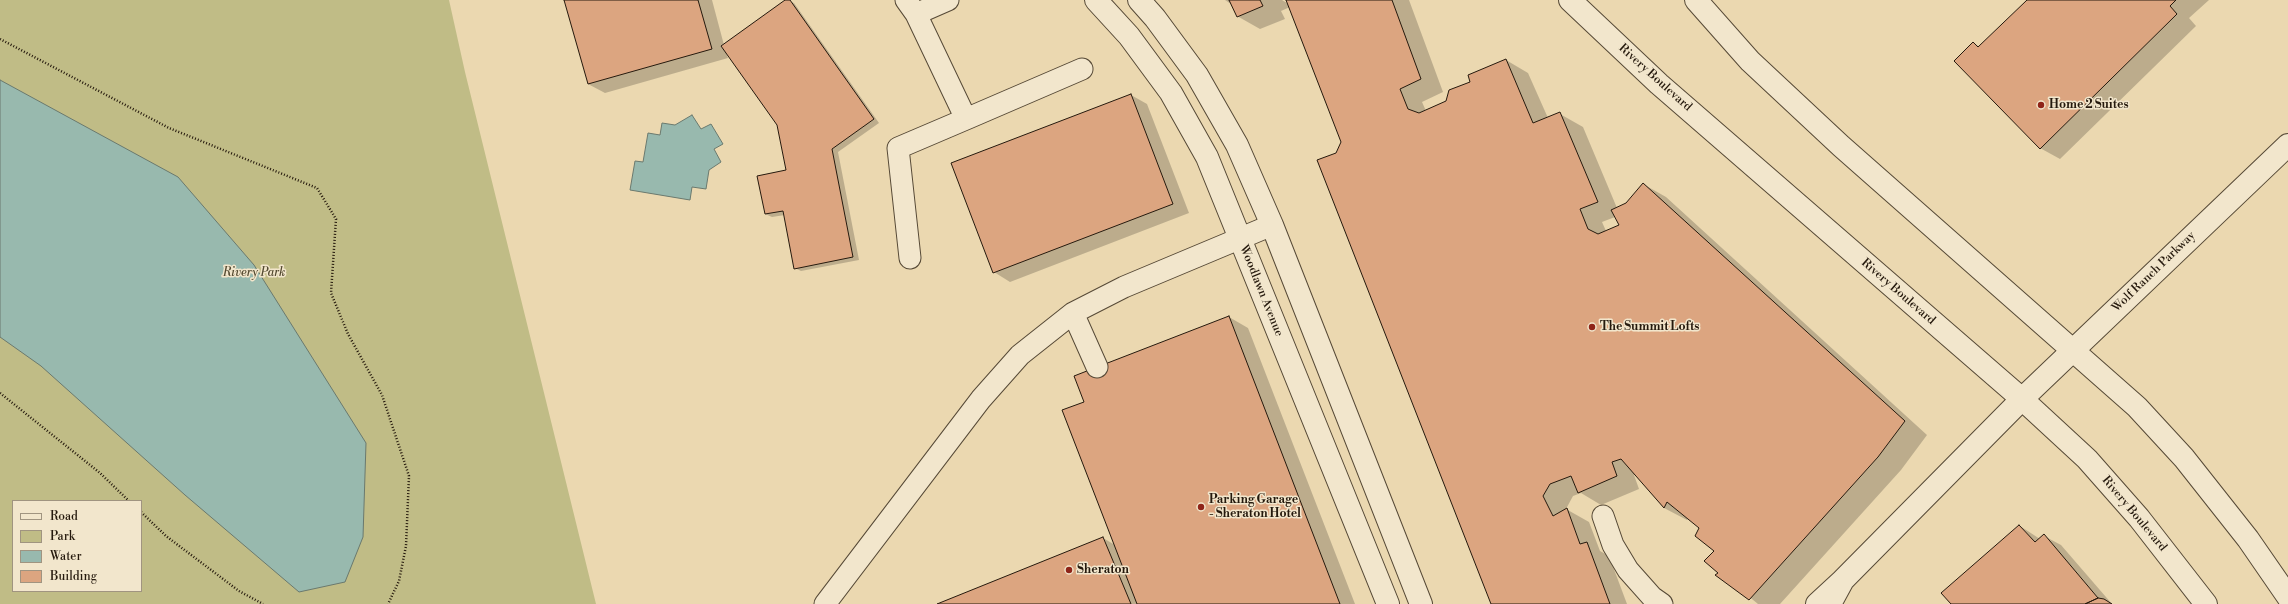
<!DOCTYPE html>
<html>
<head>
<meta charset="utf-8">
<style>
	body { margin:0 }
	#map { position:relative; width:2288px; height:604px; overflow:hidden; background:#ebd8b0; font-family:"Libre Bodoni",serif }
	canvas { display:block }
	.legend { position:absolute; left:12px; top:500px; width:130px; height:92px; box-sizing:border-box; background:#f2e6cc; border:1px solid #a09480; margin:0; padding:5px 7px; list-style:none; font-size:12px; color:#25190d }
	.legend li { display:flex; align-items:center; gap:8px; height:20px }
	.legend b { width:20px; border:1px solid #a09480 }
</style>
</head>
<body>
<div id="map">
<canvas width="2288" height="604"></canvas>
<ul class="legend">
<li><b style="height:5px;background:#f2e6cc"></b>Road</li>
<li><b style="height:11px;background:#c0bc86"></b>Park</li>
<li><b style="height:11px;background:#98b9ae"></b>Water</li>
<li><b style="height:11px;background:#dca580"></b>Building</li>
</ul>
</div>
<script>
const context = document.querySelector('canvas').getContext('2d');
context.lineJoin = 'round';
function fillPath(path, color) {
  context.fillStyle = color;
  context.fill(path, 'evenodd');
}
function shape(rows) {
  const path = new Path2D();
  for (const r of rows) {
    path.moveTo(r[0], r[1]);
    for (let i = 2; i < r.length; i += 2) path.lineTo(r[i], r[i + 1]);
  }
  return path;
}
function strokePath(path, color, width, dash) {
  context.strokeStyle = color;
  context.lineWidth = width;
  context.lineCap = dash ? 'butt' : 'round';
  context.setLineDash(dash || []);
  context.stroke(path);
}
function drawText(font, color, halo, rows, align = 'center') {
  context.font = font + ' "Libre Bodoni",serif';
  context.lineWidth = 3;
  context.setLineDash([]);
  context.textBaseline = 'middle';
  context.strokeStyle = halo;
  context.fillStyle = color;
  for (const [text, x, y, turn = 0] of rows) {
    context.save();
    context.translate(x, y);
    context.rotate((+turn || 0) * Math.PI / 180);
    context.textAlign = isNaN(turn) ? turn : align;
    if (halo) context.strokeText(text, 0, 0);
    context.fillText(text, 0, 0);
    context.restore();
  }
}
const green = shape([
	[0,0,449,0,465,72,596,604,0,604],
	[13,501,141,501,141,591,13,591]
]);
const water = shape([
	[0,80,178,177,254,265,366,443,363,537,345,582,299,592,185,495,41,366,0,337,0,80],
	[692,115,701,129,711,124,723,144,714,149,721,162,709,170,706,189,692,187,690,200,630,190,635,161,643,162,648,133,660,135,662,123,675,125,692,115]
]);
const shadow = shape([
	[565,0,712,0,724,45,787,0,794,3,879,123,838,152,859,260,801,271,795,268,785,215,772,217,765,214,787,171,778,125,726,52,728,58,605,93,588,84],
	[1225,0,1282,0,1287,3,1286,0,1409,0,1443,92,1422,102,1426,111,1446,102,1506,60,1528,73,1548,118,1560,114,1583,127,1617,208,1627,204,1643,184,1666,197,1927,435,1901,470,1780,604,1758,604,1720,573,1715,551,1701,527,1688,518,1687,520,1664,508,1636,475,1634,475,1639,489,1601,505,1581,493,1573,496,1566,509,1589,522,1600,551,1609,556,1627,604,1492,604,1318,161,1337,154,1342,142,1290,7,1281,11,1285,19,1260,29,1237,16,1231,4],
	[1615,217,1620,226,1606,231,1602,222],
	[2028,0,2209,0,2189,18,2196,26,2060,159,2040,148,1973,43,1980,47],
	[1131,95,1147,104,1189,213,1010,282,994,272],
	[1229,317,1248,328,1355,604,940,604,1103,538,1115,545,1085,402],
	[2020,526,2040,539,2044,536,2061,545,2112,604,1952,604]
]);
const building = shape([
	[564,0,698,0,712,49,588,84,564,0],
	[785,0,790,0,874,119,832,149,853,257,794,269,783,211,765,214,757,176,786,170,777,125,721,46,785,0],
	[1229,0,1260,0,1263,6,1237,17,1229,0],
	[1286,0,1392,0,1421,79,1400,89,1408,109,1419,113,1446,101,1449,90,1470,82,1468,75,1506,59,1533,123,1560,112,1598,202,1580,209,1588,229,1598,234,1619,225,1611,210,1626,203,1643,183,1905,421,1878,457,1749,600,1715,575,1718,573,1704,561,1714,551,1695,536,1699,528,1667,502,1664,508,1621,459,1612,462,1617,476,1578,493,1571,476,1550,484,1543,496,1553,516,1567,508,1580,544,1587,542,1610,604,1491,604,1317,160,1336,153,1341,142,1286,0],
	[2027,0,2176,0,2170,6,2177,14,2040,149,1954,61,1973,42,1978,47,2027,0],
	[1131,94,1173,204,993,273,951,163,1131,94],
	[1229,316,1340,604,1137,604,1062,410,1084,402,1074,376,1229,316],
	[2019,525,2035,542,2044,534,2098,598,2085,604,1951,604,1941,593,2019,525],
	[1103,537,1131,604,937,604,1103,537],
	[2098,598,2104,599,2112,604,2085,604,2098,598]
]);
const path = shape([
	[0,39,169,128,317,188,336,219,331,293,348,334,382,395,409,476,406,546,399,581,388,604],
	[0,393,100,473,129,501],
	[141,512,166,536,239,591,263,604]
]);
const service = shape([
	[906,0,916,14,948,0],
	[966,119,1082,69],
	[910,258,898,148,966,119,916,14],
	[1073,313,1097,367],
	[1603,516,1613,545,1628,570,1652,597,1662,604],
	[825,604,981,399,1020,355,1073,313,1124,287,1272,225]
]);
const minor = shape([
	[1096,0,1129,36,1171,93,1207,157,1388,604],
	[1139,0,1155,18,1197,75,1237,145,1272,225,1421,604],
	[1843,580,2022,399],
	[1817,604,1843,580,1830,604]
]);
const tertiary = shape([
	[1570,0,1659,84,2022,399,2087,459,2139,518,2206,604],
	[1696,0,1750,61,1841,146,2137,407,2184,458,2248,539,2288,597],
	[2022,399,2288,145]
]);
const markers = [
	[2041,105,4,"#8f2418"],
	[1592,327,4,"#8f2418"],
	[1201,507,4,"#8f2418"],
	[1069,570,4,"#8f2418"]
];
const streetNames = [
	["Rivery Boulevard",1655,78,42],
	["Wolf Ranch Parkway",2154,272,-44],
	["Woodlawn Avenue",1261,291,68],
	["Rivery Boulevard",1898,292,41],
	["Rivery Boulevard",2134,514,50]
];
const poiNames = [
	["Home 2 Suites",2049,105],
	["The Summit Lofts",1600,327],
	["Parking Garage",1209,500],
	["- Sheraton Hotel",1209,514],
	["Sheraton",1077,570]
];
const parkNames = [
	["Rivery Park",254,273]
];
fillPath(green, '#c0bc86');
fillPath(water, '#98b9ae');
strokePath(water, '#6a796e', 1);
fillPath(shadow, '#0003');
fillPath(building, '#dca580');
strokePath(building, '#25190d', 1);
strokePath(service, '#564936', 23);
strokePath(minor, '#564936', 24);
strokePath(tertiary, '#564936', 24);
strokePath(path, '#25190d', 2.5, [1, 2]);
strokePath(service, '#f2e6cc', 21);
strokePath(minor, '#f2e6cc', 22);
strokePath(tertiary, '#f2e6cc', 22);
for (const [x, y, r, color] of markers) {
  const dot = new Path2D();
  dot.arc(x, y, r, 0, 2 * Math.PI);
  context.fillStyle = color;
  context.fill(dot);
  strokePath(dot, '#f2e6cc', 1.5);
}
drawText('12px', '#25190d', '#f2e6cc', streetNames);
drawText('bold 12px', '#25190d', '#f2e6cc', poiNames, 'left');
drawText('italic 12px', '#544a31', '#f2e6cc', parkNames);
</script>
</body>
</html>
